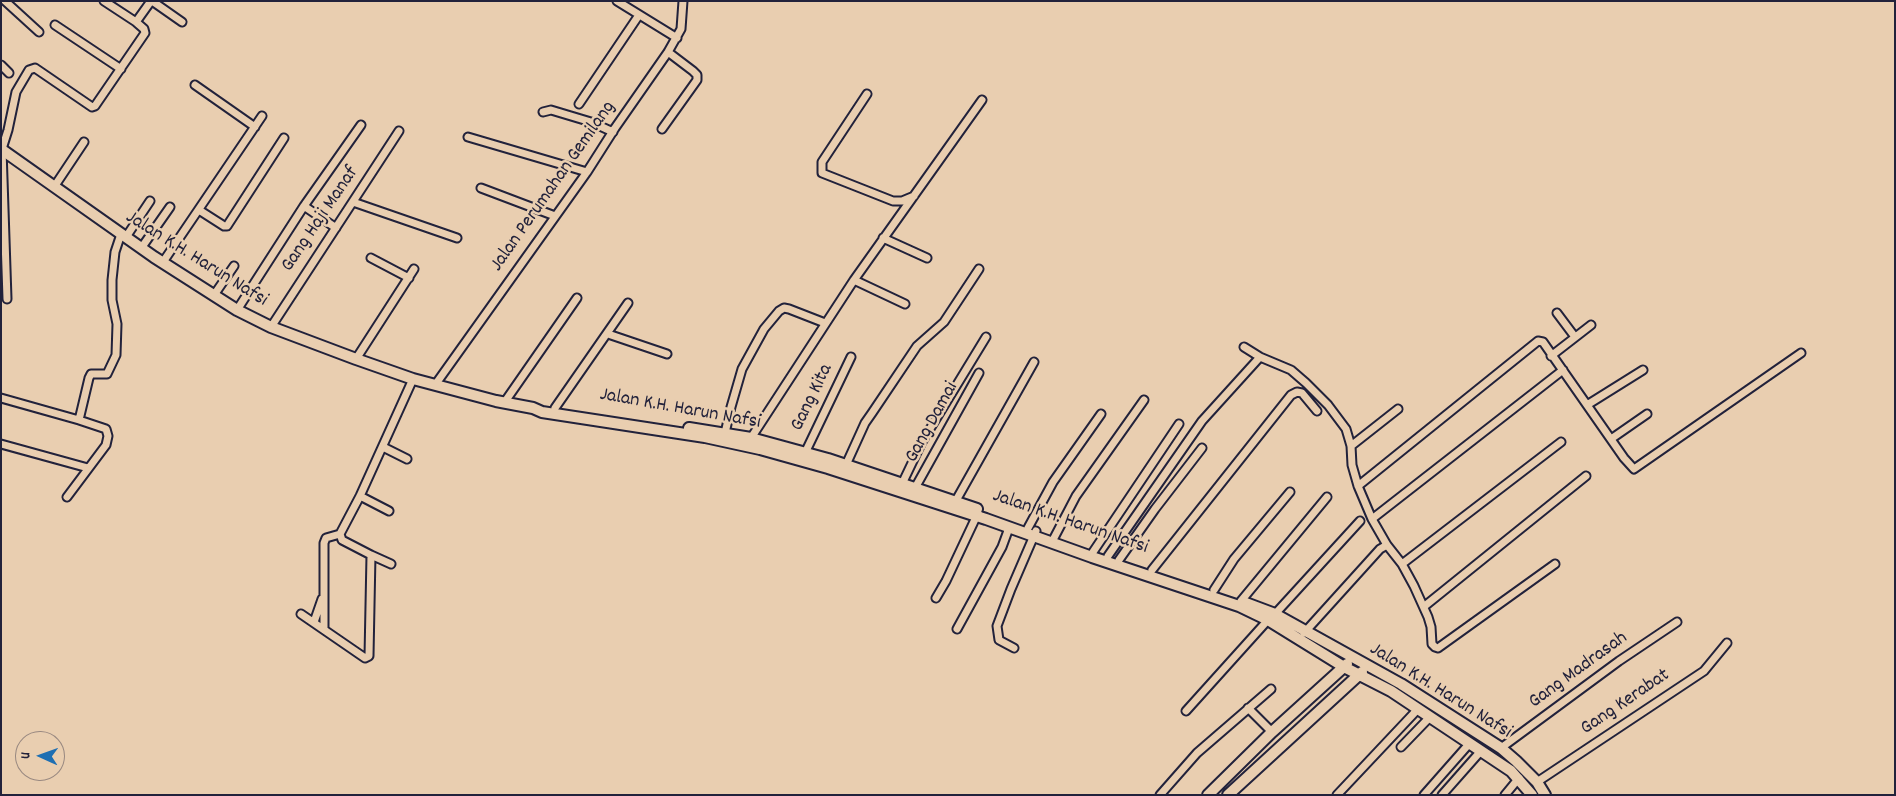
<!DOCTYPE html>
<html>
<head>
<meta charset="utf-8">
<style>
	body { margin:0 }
	#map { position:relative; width:1896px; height:796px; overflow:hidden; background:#e9ceb0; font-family:Dekko,sans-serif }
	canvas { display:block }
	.frame { position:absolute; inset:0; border:2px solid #22223b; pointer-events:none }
	.north { position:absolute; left:15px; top:731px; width:50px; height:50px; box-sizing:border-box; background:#e9ceb0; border:1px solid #998981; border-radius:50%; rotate:272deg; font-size:14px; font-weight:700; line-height:20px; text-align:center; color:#22223b }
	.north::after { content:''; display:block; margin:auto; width:18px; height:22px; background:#1f6fb2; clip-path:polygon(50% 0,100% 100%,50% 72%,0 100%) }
</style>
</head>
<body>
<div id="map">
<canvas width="1896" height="796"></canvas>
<div class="frame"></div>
<div class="north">U</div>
</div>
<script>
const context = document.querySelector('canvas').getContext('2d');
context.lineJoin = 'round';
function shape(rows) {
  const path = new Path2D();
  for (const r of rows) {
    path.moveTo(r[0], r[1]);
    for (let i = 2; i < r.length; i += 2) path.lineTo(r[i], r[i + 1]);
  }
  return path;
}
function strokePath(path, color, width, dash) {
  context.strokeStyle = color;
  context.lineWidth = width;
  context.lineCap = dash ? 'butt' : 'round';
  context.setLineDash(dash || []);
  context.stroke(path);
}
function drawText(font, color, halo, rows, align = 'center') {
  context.font = font + ' Dekko,sans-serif';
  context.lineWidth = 5;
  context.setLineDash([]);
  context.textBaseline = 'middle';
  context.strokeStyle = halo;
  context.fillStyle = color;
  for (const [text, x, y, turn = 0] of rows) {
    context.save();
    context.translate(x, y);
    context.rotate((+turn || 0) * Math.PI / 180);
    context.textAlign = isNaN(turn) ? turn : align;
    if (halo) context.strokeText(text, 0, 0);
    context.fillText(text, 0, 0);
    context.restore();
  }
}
const street = shape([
	[5,1,39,32],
	[152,1,182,22],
	[617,1,677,38],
	[136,22,151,1],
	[55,25,121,69],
	[1,65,9,73],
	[195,85,255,127],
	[867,94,822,162,822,173,893,201,902,201,914,196],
	[579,104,639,15],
	[543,112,551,110,591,122,613,132],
	[662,129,697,80,697,75,693,71,668,52],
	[468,137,587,172],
	[54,187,84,142],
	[481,188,555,216],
	[353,202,457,238],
	[304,206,336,228],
	[199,210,224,226,227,226,284,138],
	[126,237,150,201],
	[883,238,927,258],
	[142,247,170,207],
	[371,258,409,278],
	[163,262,262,116],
	[854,280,905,304],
	[214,295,234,266],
	[7,299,2,149,8,130,16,92,29,70,35,68,92,107,95,106,145,33,144,29,136,22,104,1],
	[237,310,304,206,361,125],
	[1557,313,1575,337],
	[271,327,399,131],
	[608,334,667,354],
	[1244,347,1260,357,1291,370,1306,383,1328,405,1346,429,1351,446,1352,465,1358,486,1372,519,1387,545,1402,564,1414,586,1428,617,1431,627,1432,644,1435,647,1438,648,1555,564],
	[1551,356,1591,325],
	[356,359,414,269],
	[435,385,587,172,615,128,668,52,681,29,683,1],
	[1,398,79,420],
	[504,403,577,298],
	[1587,405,1643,370],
	[555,408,628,303],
	[725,433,731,407,742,369,764,329,779,311,784,308,789,309,825,323],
	[751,438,854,280,982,100],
	[1611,439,1647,414],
	[1,444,88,468],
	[1351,446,1398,409],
	[383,447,407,459],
	[805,453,851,357],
	[845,467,865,423,872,413,917,346,944,322,979,269],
	[901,486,922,442,986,337],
	[1358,486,1538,341,1543,342,1624,458,1634,469,1801,353],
	[915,488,979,373],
	[360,496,389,511],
	[67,497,106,445,108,436,106,429,79,420,89,378,91,374,107,374,116,355,117,324,112,300,112,280,115,252,121,234],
	[954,504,1034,362],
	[1372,519,1563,370],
	[1028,528,1053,482,1101,414],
	[1054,538,1076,496,1144,400],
	[1093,552,1179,424],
	[371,555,391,564],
	[1108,556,1202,421,1260,357],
	[1402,564,1561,442],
	[1117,565,1119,560,1155,509,1202,448],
	[1152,570,1291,395,1297,392,1302,393,1317,411],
	[1214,590,1234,559,1290,492],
	[936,598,946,581,978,513],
	[1241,601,1327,497],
	[1423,605,1426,605,1586,476],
	[301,614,365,658,369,656,371,555,342,540,340,534,360,496,413,379],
	[1275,614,1360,521],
	[314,622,322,599],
	[324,629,324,543,326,538,340,534],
	[957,629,1002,547,1009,528],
	[1304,633,1380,549,1387,545],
	[1014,648,999,640,997,626,1011,589,1036,531],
	[1248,708,1272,732],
	[1186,711,1268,620],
	[1401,747,1429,718],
	[1501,748,1619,661,1677,622],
	[1537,782,1704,671,1727,643],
	[1160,795,1197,753,1271,689],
	[1337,795,1418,709],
	[1424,795,1469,744],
	[1442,795,1480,752],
	[1505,795,1519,778]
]);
const secondary = shape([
	[1,149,154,257,237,310,271,327,356,359,413,379,496,401,533,408,542,412,705,437,760,449,828,468,986,519,1092,557,1239,606,1268,620,1344,667,1391,691,1511,771,1532,795],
	[689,428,751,438,828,459,977,509],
	[1243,602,1275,614,1401,684,1501,748,1516,761,1537,782,1545,795],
	[1208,795,1272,732,1347,664],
	[1228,795,1362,672]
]);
const streetNames = [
	["Jalan Perumahan Gemilang",554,187,-55],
	["Gang Haji Manaf",321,220,-56],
	["Jalan K.H. Harun Nafsi",196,260,32],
	["Gang Kita",813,398,-64],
	["Jalan K.H. Harun Nafsi",680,410,10],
	["Gang Damai",933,423,-61],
	["Jalan K.H. Harun Nafsi",1070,523,19],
	["Gang Madrasah",1579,671,-36],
	["Jalan K.H. Harun Nafsi",1440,692,32],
	["Gang Kerabat",1626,703,-34]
];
strokePath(street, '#22223b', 11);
strokePath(secondary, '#22223b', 14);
strokePath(street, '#e9ceb0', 7);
strokePath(secondary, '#e9ceb0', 10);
drawText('20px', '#22223b', '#e9ceb0', streetNames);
</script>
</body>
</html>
